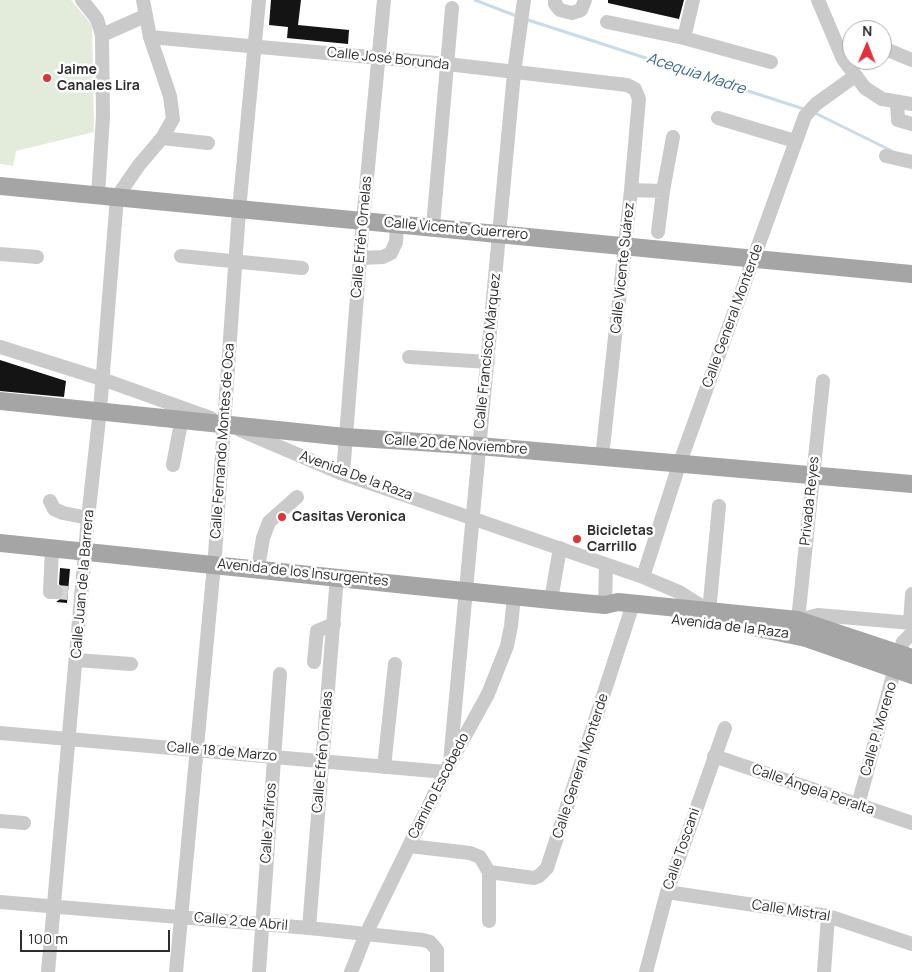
<!DOCTYPE html>
<html>
<head>
<meta charset="utf-8">
<style>
	body { margin:0 }
	#map { position:relative; width:912px; height:972px; overflow:hidden; background:#fff; font-family:Manrope,sans-serif }
	canvas { display:block }
	.north { position:absolute; left:842px; top:20px; width:50px; height:50px; box-sizing:border-box; background:#fff; border:1px solid #ababab; border-radius:50%; rotate:1deg; font-size:14px; font-weight:700; line-height:20px; text-align:center; color:#2d2d2d }
	.north::after { content:''; display:block; margin:auto; width:18px; height:22px; background:#e33137; clip-path:polygon(50% 0,100% 100%,50% 72%,0 100%) }
	.scale { position:absolute; left:20px; top:930px; width:150px; height:22px; box-sizing:border-box; border:2px solid #2d2d2d; border-top:0; padding-left:6px; font-size:15px; line-height:18px; white-space:nowrap; color:#2d2d2d; -webkit-text-stroke:4px #fff; paint-order:stroke }
</style>
</head>
<body>
<div id="map">
<canvas width="912" height="972"></canvas>
<div class="north">N</div>
<div class="scale">100 m</div>
</div>
<script>
const context = document.querySelector('canvas').getContext('2d');
context.lineJoin = 'round';
function fillPath(path, color) {
  context.fillStyle = color;
  context.fill(path, 'evenodd');
}
function shape(rows) {
  const path = new Path2D();
  for (const r of rows) {
    path.moveTo(r[0], r[1]);
    for (let i = 2; i < r.length; i += 2) path.lineTo(r[i], r[i + 1]);
  }
  return path;
}
function strokePath(path, color, width, dash) {
  context.strokeStyle = color;
  context.lineWidth = width;
  context.lineCap = dash ? 'butt' : 'round';
  context.setLineDash(dash || []);
  context.stroke(path);
}
function drawText(font, color, halo, rows, align = 'center') {
  context.font = font + ' Manrope,sans-serif';
  context.lineWidth = 5;
  context.setLineDash([]);
  context.textBaseline = 'middle';
  context.strokeStyle = halo;
  context.fillStyle = color;
  for (const [text, x, y, turn = 0] of rows) {
    context.save();
    context.translate(x, y);
    context.rotate((+turn || 0) * Math.PI / 180);
    context.textAlign = isNaN(turn) ? turn : align;
    if (halo) context.strokeText(text, 0, 0);
    context.fillText(text, 0, 0);
    context.restore();
  }
}
const green = shape([
	[0,0,71,0,92,25,94,132,16,151,13,166,0,164]
]);
const stream = shape([
	[475,0,519,17],
	[525,19,807,110],
	[815,113,892,151]
]);
const building = shape([
	[271,0,301,0,298,25,349,30,348,44,287,38,288,27,269,25],
	[608,0,684,0,679,19,608,3],
	[0,360,66,381,64,397,0,391],
	[60,568,70,569,67,603,56,602,63,597,65,592,59,584]
]);
const minorTunnel = shape([
	[56,592,68,593]
]);
const minor = shape([
	[82,0,97,19,102,35,103,116,98,195],
	[555,0,555,4,560,10,572,13,581,10,585,0],
	[818,0,843,59,865,88,882,99,912,104],
	[607,22,684,38,771,62],
	[102,35,145,16],
	[150,37,447,64,627,85,635,89,639,99,631,190,602,457],
	[684,38,693,0],
	[888,50,912,60],
	[897,102,898,120,912,124],
	[718,118,795,141],
	[162,138,208,143],
	[886,156,912,162],
	[631,190,663,191,673,137],
	[433,226,452,8],
	[658,232,663,191],
	[0,254,37,257],
	[181,256,302,268],
	[360,258,383,257,391,253,396,242,397,223],
	[0,347,102,379,211,418],
	[409,357,488,362],
	[823,381,798,620,818,615,912,623],
	[240,430,343,474,643,577,679,592,709,611],
	[173,465,183,412],
	[343,474,363,220,384,0],
	[50,501,54,509,63,513,88,518],
	[52,548,50,592,56,592],
	[258,568,263,538,269,522,297,497],
	[643,577,679,465,805,116,816,104,855,76],
	[551,600,560,548],
	[605,605,606,565],
	[709,612,719,506],
	[910,623,912,594],
	[76,660,131,664],
	[314,662,317,631,334,624],
	[0,733,445,772],
	[714,756,912,823],
	[450,762,514,73,524,0],
	[384,767,395,664],
	[858,805,899,653,903,642,912,633],
	[0,821,24,823],
	[409,846,470,853,480,857,489,872,489,921],
	[489,872,534,878,539,876,547,868,633,604],
	[667,892,828,916,912,944],
	[0,902,309,928,423,940,430,942,437,950,437,972],
	[309,928,337,576],
	[48,972,88,518,100,410,117,197,139,165,162,138,173,119,170,96,150,37,143,0],
	[176,972,215,554,239,210,259,0],
	[259,972,280,674],
	[351,972,366,934,445,772,488,694,507,646,511,626,514,596],
	[646,972,667,892,725,728],
	[824,972,828,916]
]);
const major = shape([
	[0,186,912,274],
	[0,401,345,437,479,446,912,484],
	[0,543,551,600,605,605,618,602,798,620,912,658],
	[753,627,806,638,912,675]
]);
const markers = [
	[47,78,5,"#e33137"],
	[282,517,5,"#e33137"],
	[577,539,5,"#e33137"]
];
const streetNames = [
	["Calle José Borunda",388,59,6],
	["Calle Vicente Guerrero",456,229,5],
	["Calle Efrén Ornelas",362,237,-85],
	["Calle Vicente Suárez",623,268,-84],
	["Calle General Monterde",733,316,-70],
	["Calle Francisco Márquez",488,351,-84],
	["Calle Fernando Montes de Oca",223,441,-86],
	["Calle 20 de Noviembre",456,445,4],
	["Avenida De la Raza",356,476,20],
	["Privada Reyes",810,501,-84],
	["Avenida de los Insurgentes",303,573,6],
	["Calle Juan de la Barrera",83,584,-85],
	["Avenida de la Raza",730,627,7],
	["Calle P. Moreno",879,729,-74],
	["Calle 18 de Marzo",222,752,5],
	["Calle Efrén Ornelas",323,752,-85],
	["Calle General Monterde",581,766,-72],
	["Camino Escobedo",439,786,-63],
	["Calle Ángela Peralta",813,790,19],
	["Calle Zafiros",269,823,-86],
	["Calle Toscani",682,849,-71],
	["Calle Mistral",791,911,9],
	["Calle 2 de Abril",241,922,5]
];
const poiNames = [
	["Jaime",57,70],
	["Canales Lira",57,86],
	["Casitas Veronica",292,517],
	["Bicicletas",587,531],
	["Carrillo",587,547]
];
const waterNames = [
	["Acequia Madre",696,74,18]
];
fillPath(green, '#e3ebdb');
strokePath(stream, '#c7dbeb', 3);
fillPath(building, '#141414');
strokePath(minorTunnel, '#d5d5d5', 14, [14, 7]);
strokePath(minor, '#cacaca', 14);
strokePath(major, '#a5a5a5', 18);
for (const [x, y, r, color] of markers) {
  const dot = new Path2D();
  dot.arc(x, y, r, 0, 2 * Math.PI);
  context.fillStyle = color;
  context.fill(dot);
  strokePath(dot, '#fff', 2);
}
drawText('14px', '#2d2d2d', '#fff', streetNames);
drawText('bold 14px', '#2d2d2d', '#fff', poiNames, 'left');
drawText('italic 15px', '#3d6b8e', '#fff', waterNames);
</script>
</body>
</html>
